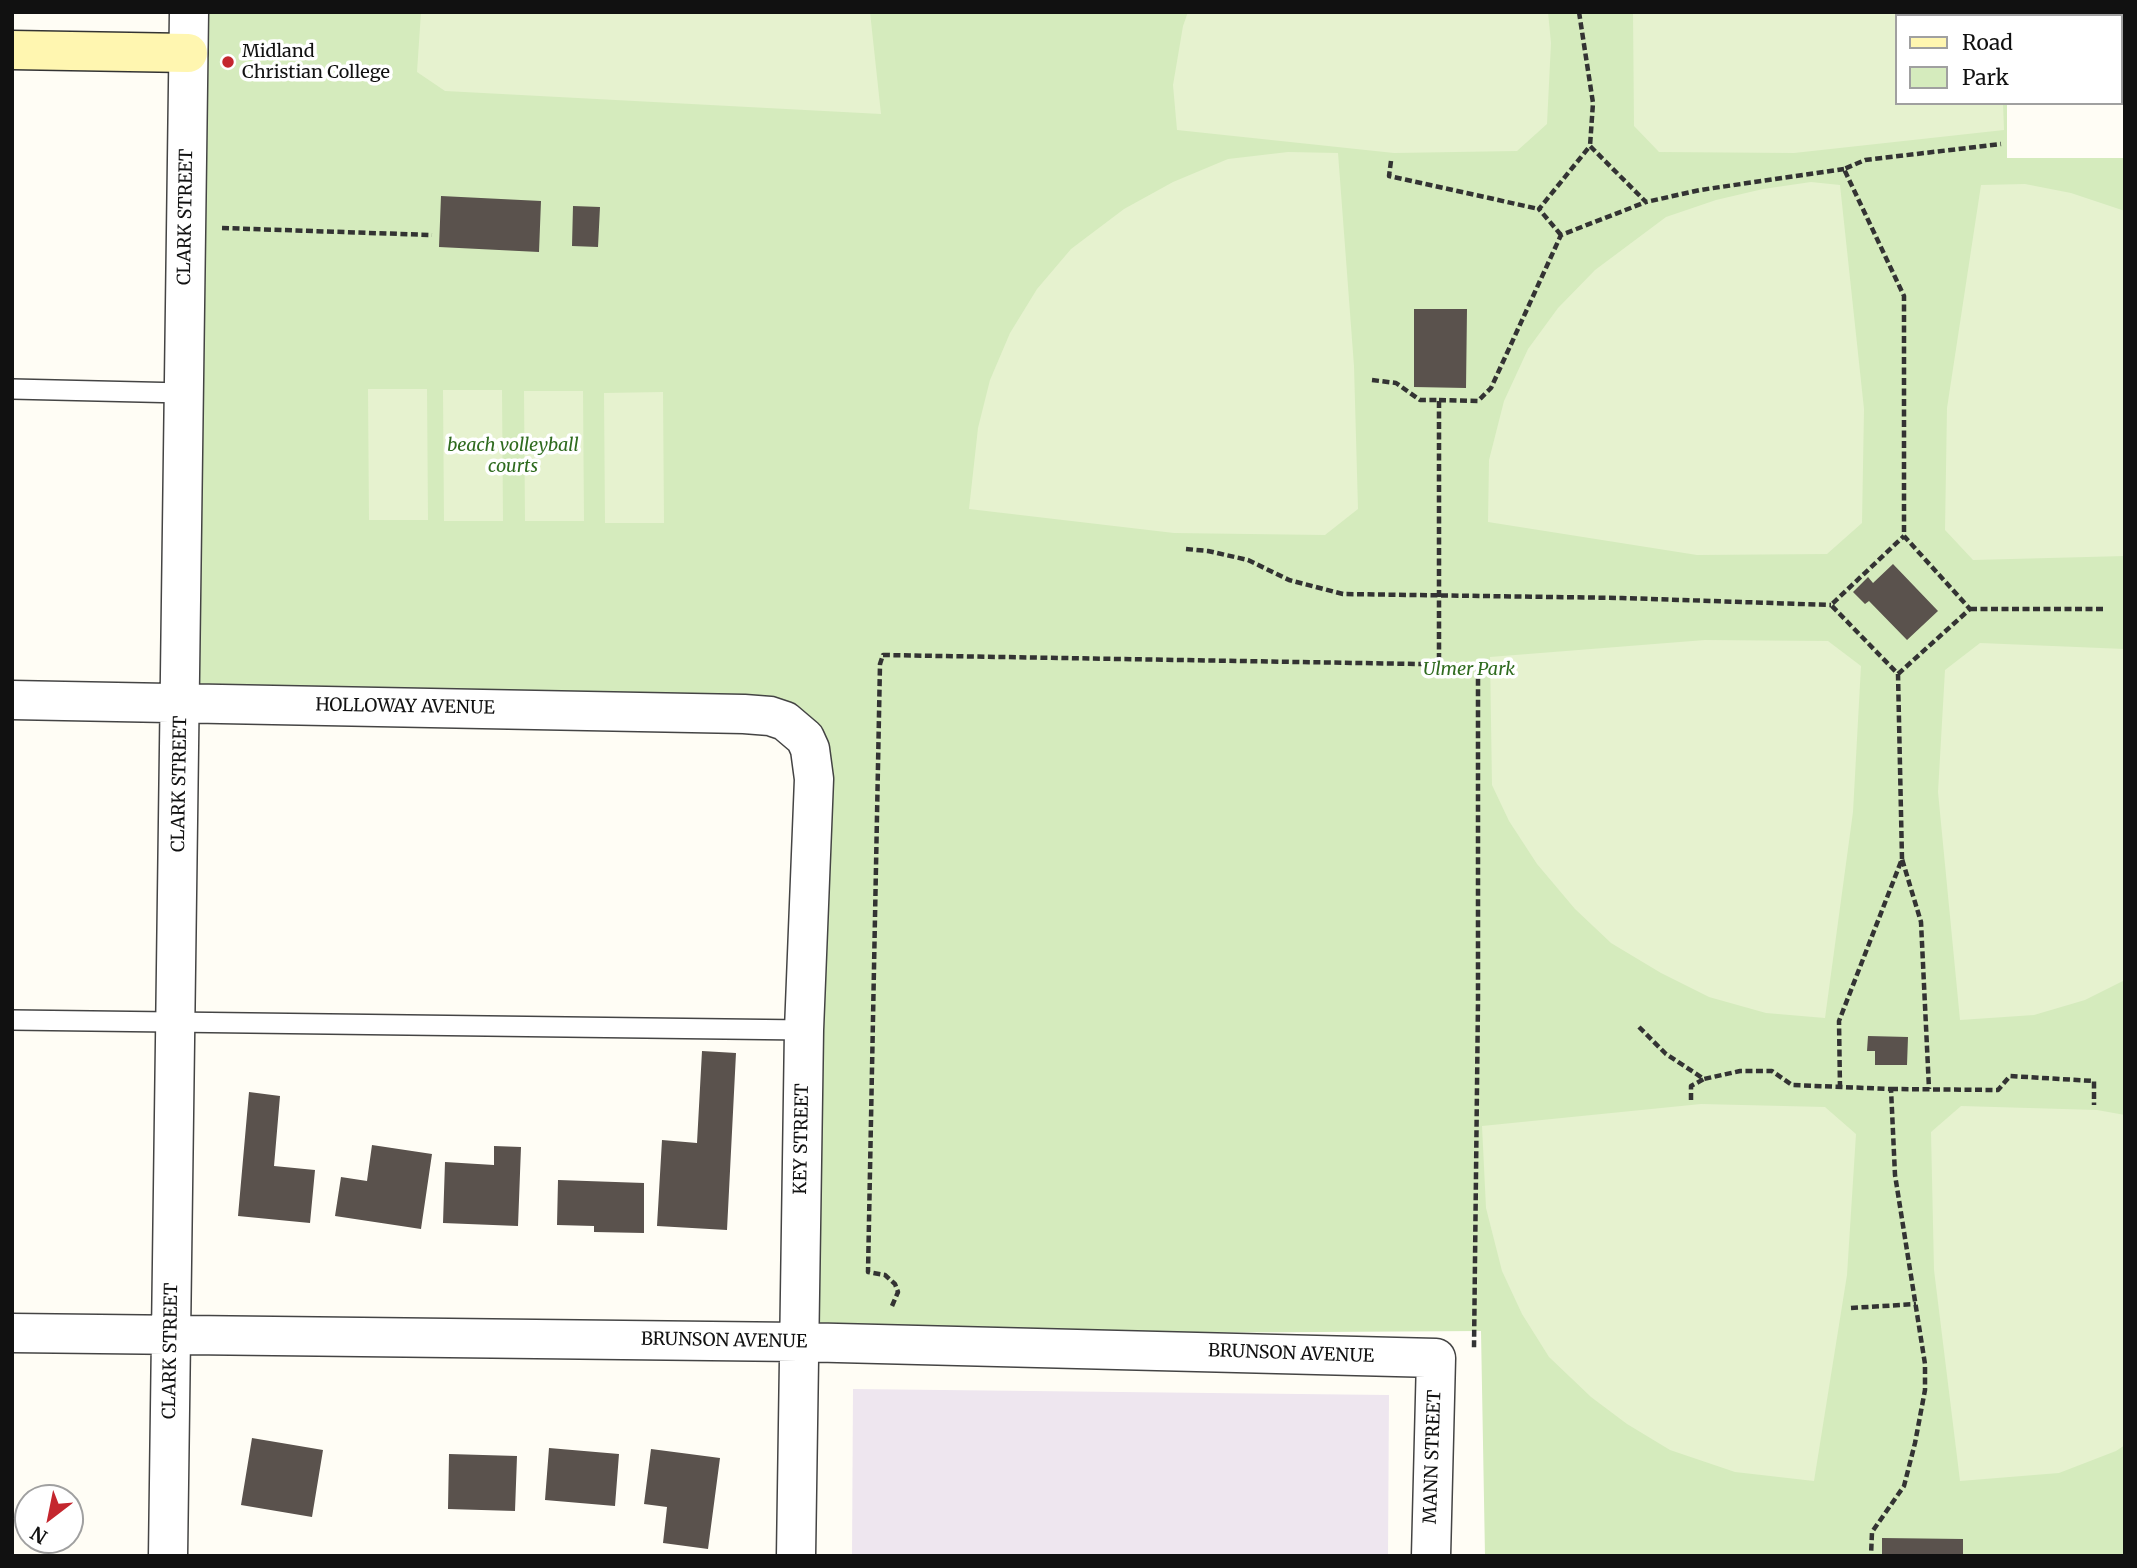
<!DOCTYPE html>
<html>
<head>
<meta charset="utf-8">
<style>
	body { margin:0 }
	#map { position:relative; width:2137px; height:1568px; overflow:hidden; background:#fffdf5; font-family:Merriweather,serif }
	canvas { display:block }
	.frame { position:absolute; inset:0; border:14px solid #111; pointer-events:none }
	.legend { position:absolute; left:1895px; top:14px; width:228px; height:91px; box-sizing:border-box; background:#fff; border:2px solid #a0a0a0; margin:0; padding:9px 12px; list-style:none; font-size:21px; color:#111 }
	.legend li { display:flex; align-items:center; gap:14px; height:35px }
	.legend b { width:35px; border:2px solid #a0a0a0 }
	.north { position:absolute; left:14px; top:1484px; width:70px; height:70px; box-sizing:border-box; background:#fff; border:2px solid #a0a0a0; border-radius:50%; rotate:212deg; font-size:19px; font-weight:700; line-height:28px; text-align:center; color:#111 }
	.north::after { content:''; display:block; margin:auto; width:24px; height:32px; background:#c4262e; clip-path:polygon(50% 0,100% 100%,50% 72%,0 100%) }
</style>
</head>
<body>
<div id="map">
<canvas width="2137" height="1568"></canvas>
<div class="frame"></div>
<ul class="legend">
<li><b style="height:9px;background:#fff6b0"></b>Road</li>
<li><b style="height:19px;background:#d5ebbd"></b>Park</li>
</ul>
<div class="north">N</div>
</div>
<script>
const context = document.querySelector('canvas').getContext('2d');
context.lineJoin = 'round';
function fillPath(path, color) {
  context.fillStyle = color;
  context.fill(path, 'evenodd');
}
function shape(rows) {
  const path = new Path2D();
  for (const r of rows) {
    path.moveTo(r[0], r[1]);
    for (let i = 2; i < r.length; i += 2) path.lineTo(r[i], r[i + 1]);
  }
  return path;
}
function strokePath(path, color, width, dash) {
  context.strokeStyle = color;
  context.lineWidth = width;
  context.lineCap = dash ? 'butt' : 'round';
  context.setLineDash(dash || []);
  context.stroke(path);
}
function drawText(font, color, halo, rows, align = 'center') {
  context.font = font + ' Merriweather,serif';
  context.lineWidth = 7;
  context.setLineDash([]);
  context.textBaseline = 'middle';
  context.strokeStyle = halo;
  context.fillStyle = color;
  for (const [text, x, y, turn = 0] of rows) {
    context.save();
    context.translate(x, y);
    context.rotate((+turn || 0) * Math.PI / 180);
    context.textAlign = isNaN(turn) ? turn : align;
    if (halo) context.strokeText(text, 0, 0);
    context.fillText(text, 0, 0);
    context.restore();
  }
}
const industrial = shape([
	[853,1389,1389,1395,1388,1556,852,1556]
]);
const green = shape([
	[196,12,2007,12,2007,16,1897,16,1897,103,2007,103,2007,158,2125,158,2125,1556,1485,1556,1481,1331,828,1335,807,1329,806,729,188,695]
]);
const pitch = shape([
	[421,12,870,12,881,114,445,91,417,72],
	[1188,12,1548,12,1551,43,1547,124,1517,151,1394,153,1177,130,1173,85,1183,26],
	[1633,12,1990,12,1991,16,1897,16,1897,103,2003,103,2004,130,1794,153,1659,152,1634,126],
	[1288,152,1338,153,1354,366,1358,509,1325,535,1174,533,969,509,978,428,990,380,1010,333,1037,289,1071,249,1124,209,1173,182,1228,159],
	[1811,182,1840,185,1864,409,1862,523,1827,554,1697,555,1488,522,1489,460,1504,401,1528,349,1558,308,1595,270,1666,217,1716,200,1763,189],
	[2025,184,2071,193,2125,211,2125,556,1973,560,1945,530,1947,408,1981,185],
	[368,389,427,389,428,520,369,520],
	[443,390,502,390,503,521,444,521],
	[524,391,583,391,584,521,525,521],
	[663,392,664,523,605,523,604,393],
	[1705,640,1828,641,1861,666,1853,812,1825,1018,1766,1013,1709,997,1661,973,1611,943,1575,909,1537,864,1509,821,1492,785,1490,657],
	[1980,643,2125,649,2125,980,2085,1000,2034,1015,1960,1020,1938,792,1945,670],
	[1701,1104,1825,1107,1856,1134,1847,1275,1814,1481,1735,1472,1670,1450,1627,1424,1591,1397,1549,1357,1522,1314,1502,1271,1486,1208,1482,1126],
	[1961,1106,2097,1110,2125,1115,2125,1445,2116,1451,2059,1473,1960,1481,1934,1270,1931,1132]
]);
const building = shape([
	[441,196,541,201,539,252,439,247],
	[573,206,600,207,598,247,572,246],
	[1414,309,1467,309,1466,388,1414,387],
	[1893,564,1938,611,1907,640,1869,601,1865,604,1853,592,1868,577,1873,583],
	[1868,1036,1908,1037,1907,1065,1875,1065,1875,1051,1867,1051],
	[702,1051,736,1053,727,1230,657,1226,662,1140,697,1143],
	[249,1092,280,1096,274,1166,315,1170,310,1223,238,1216],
	[372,1145,432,1154,421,1229,335,1216,341,1177,367,1181],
	[494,1146,521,1147,518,1226,443,1223,445,1162,494,1165],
	[558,1180,644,1183,644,1233,594,1232,594,1226,557,1225],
	[252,1438,323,1450,312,1517,241,1505],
	[549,1448,619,1454,615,1506,545,1500],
	[651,1449,720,1458,708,1549,663,1543,667,1507,644,1504],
	[449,1454,517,1456,515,1511,448,1509],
	[1882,1538,1963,1539,1963,1556,1882,1556]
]);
const path = shape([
	[1579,12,1593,103,1590,146],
	[1391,161,1389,176,1539,209],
	[222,228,432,235],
	[1561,235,1539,209,1590,146,1646,202,1700,190,1844,169],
	[1372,380,1396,383,1420,400,1439,400,1439,664],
	[1439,400,1478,401,1491,388,1561,235,1646,202],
	[1186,549,1208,551,1248,560,1289,580,1343,594,1622,598,1831,605],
	[1970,609,2105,609],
	[1898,674,1970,609,1904,536,1904,296,1844,169,1865,160,2001,144],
	[1902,859,1898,674,1831,605,1904,536],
	[1639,1027,1666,1054,1704,1079,1740,1071,1772,1071,1792,1085,1891,1089,1895,1175,1925,1364,1925,1390,1915,1443,1904,1486,1872,1532,1871,1556],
	[1840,1088,1839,1021,1902,859,1921,922,1929,1089],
	[1891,1089,1998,1090,2010,1076,2094,1081,2094,1105],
	[1691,1100,1691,1086,1704,1079],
	[892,1306,898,1292,895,1284,885,1275,868,1272,880,664,883,655,1478,665,1478,1001,1474,1348],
	[1851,1308,1916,1304]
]);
const lane = shape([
	[12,389,184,393],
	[12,1020,804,1030]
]);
const street = shape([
	[2078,16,2078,12],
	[12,700,744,714,770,716,785,721,805,738,810,749,814,779,804,1030,796,1556],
	[12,1333,798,1342,1436,1358,1431,1556],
	[168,1556,189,12]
]);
const secondary = shape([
	[12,50,188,53]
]);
const markers = [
	[228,62,7,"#c4262e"]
];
const poiNames = [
	["Midland",242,52],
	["Christian College",242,73]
];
const streetNames = [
	["CLARK STREET",186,217,-89],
	["HOLLOWAY AVENUE",405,707,1],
	["CLARK STREET",180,784,-89],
	["KEY STREET",802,1139,-89],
	["BRUNSON AVENUE",724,1341,1],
	["CLARK STREET",171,1351,-89],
	["BRUNSON AVENUE",1291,1354,2],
	["MANN STREET",1433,1457,-88]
];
const parkNames = [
	["beach volleyball",513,446],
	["courts",513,467],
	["Ulmer Park",1469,670]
];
fillPath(industrial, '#eee6ef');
fillPath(green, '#d5ebbd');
fillPath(pitch, '#e6f2cf');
fillPath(building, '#5a524d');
strokePath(lane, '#444', 22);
strokePath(street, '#444', 41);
strokePath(secondary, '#333', 41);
strokePath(path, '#333', 4.5, [7, 3.5]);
strokePath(lane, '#fff', 19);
strokePath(street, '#fff', 38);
strokePath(secondary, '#fff6b0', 38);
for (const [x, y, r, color] of markers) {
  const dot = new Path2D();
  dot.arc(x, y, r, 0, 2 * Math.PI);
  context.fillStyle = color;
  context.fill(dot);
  strokePath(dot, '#fff', 2.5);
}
drawText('18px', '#111', '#fff', poiNames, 'left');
drawText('18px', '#111', '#fff', streetNames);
drawText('italic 18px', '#2f6b1f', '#fff', parkNames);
</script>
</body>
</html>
